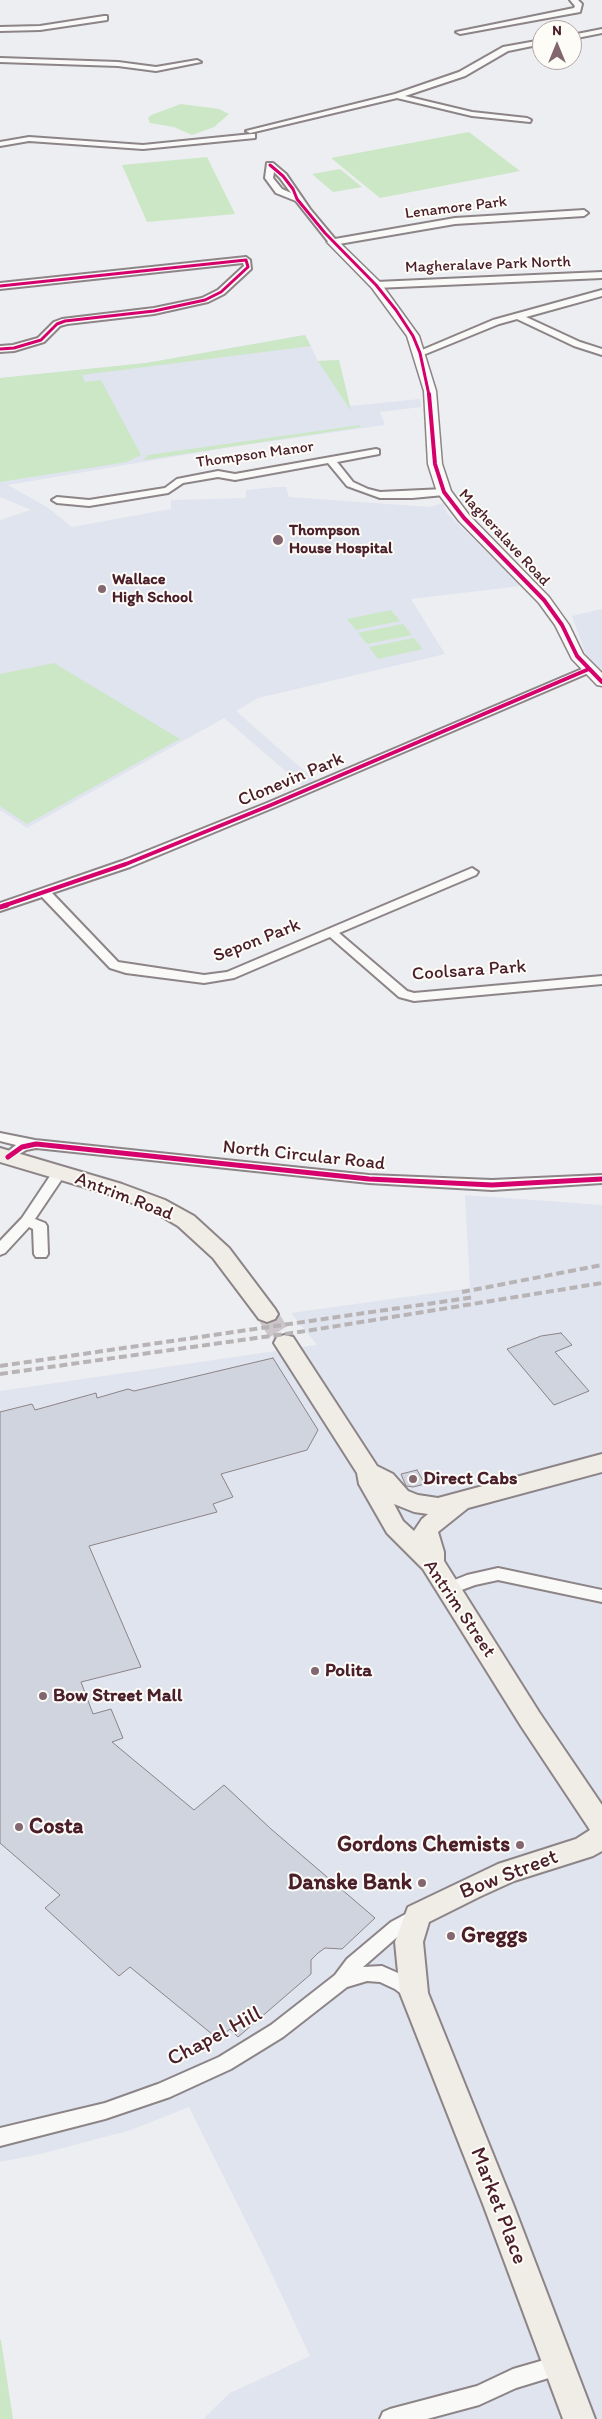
<!DOCTYPE html>
<html>
<head>
<meta charset="utf-8">
<style>
	body { margin:0 }
	#map { position:relative; width:602px; height:2419px; overflow:hidden; background:#edeef1; font-family:Itim,sans-serif }
	canvas { display:block }
	.north { position:absolute; left:532px; top:20px; width:50px; height:50px; box-sizing:border-box; background:#fdfcf7; border:1px solid #b5a4a5; border-radius:50%; rotate:0deg; font-size:14px; font-weight:700; line-height:20px; text-align:center; color:#4a1f2b }
	.north::after { content:''; display:block; margin:auto; width:18px; height:22px; background:#836770; clip-path:polygon(50% 0,100% 100%,50% 72%,0 100%) }
</style>
</head>
<body>
<div id="map">
<canvas width="602" height="2419"></canvas>
<div class="north">N</div>
</div>
<script>
const context = document.querySelector('canvas').getContext('2d');
context.lineJoin = 'round';
function fillPath(path, color) {
  context.fillStyle = color;
  context.fill(path, 'evenodd');
}
function shape(rows) {
  const path = new Path2D();
  for (const r of rows) {
    path.moveTo(r[0], r[1]);
    for (let i = 2; i < r.length; i += 2) path.lineTo(r[i], r[i + 1]);
  }
  return path;
}
function strokePath(path, color, width, dash) {
  context.strokeStyle = color;
  context.lineWidth = width;
  context.lineCap = dash ? 'butt' : 'round';
  context.setLineDash(dash || []);
  context.stroke(path);
}
function drawText(font, color, halo, rows, align = 'center') {
  context.font = font + ' Itim,sans-serif';
  context.lineWidth = 4;
  context.setLineDash([]);
  context.textBaseline = 'middle';
  context.strokeStyle = halo;
  context.fillStyle = color;
  for (const [text, x, y, turn = 0] of rows) {
    context.save();
    context.translate(x, y);
    context.rotate((+turn || 0) * Math.PI / 180);
    context.textAlign = isNaN(turn) ? turn : align;
    if (halo) context.strokeText(text, 0, 0);
    context.fillText(text, 0, 0);
    context.restore();
  }
}
const built = shape([
	[305,335,318,361,339,360,350,406,420,399,421,407,380,412,385,425,231,447,8,485,47,507,72,527,171,509,171,500,246,498,246,490,277,487,286,487,289,497,429,507,443,503,447,513,521,586,411,599,445,654,258,698,236,711,317,782,304,787,224,718,27,828,0,810,0,520,31,510,0,497,0,378,146,363],
	[602,609,602,674,588,661,572,616],
	[465,1195,602,1205,602,2419,203,2419,230,2393,310,2356,261,2251,189,2107,131,2130,40,2154,0,2162,0,1391,317,1345,291,1313,470,1288]
]);
const green = shape([
	[181,104,219,109,229,114,214,127,192,135,174,127,150,123,148,118,151,115],
	[469,132,520,171,380,198,331,158],
	[207,157,235,214,147,222,122,165],
	[340,169,362,187,333,192,312,174],
	[305,335,311,346,82,375,85,382,101,380,141,455,127,462,0,482,0,378,146,363],
	[339,360,350,406,351,411,318,361],
	[360,425,361,427,144,460,148,455],
	[391,610,400,621,356,630,347,619],
	[403,624,412,635,367,644,358,633],
	[414,638,423,649,378,659,369,647],
	[54,663,180,739,27,824,0,806,0,674],
	[0,2340,1,2340,13,2419,0,2419]
]);
const building = shape([
	[561,1333,572,1345,555,1352,589,1391,554,1405,507,1349,541,1336,561,1333],
	[273,1358,318,1430,307,1450,221,1474,233,1497,213,1504,217,1512,89,1546,141,1667,81,1682,93,1714,111,1709,123,1738,112,1742,194,1810,224,1785,271,1829,375,1918,342,1949,325,1948,318,1953,311,1960,311,1974,238,2037,230,2029,218,2039,130,1967,119,1976,45,1908,60,1895,0,1843,0,1412,32,1404,35,1410,96,1393,97,1398,128,1389,134,1391,273,1358],
	[417,1470,425,1484,413,1487,406,1486,401,1474,417,1470]
]);
const primaryTunnel = shape([
	[267,1314,285,1343]
]);
const street = shape([
	[570,0,578,0,582,4,580,12,460,34,456,32,574,8,575,6,570,0],
	[104,16,107,16,107,20,40,30,0,31,0,27,40,26,104,16],
	[602,29,602,33,572,39,572,35,602,29],
	[542,40,542,44,508,51,465,76,405,96,472,112,527,118,531,120,530,122,472,116,397,98,250,133,246,131,395,94,459,72,503,47,542,40],
	[0,58,118,62,156,67,197,60,201,62,156,71,118,66,0,62,0,58],
	[252,134,255,134,255,138,143,149,29,141,0,146,0,142,29,137,143,145,252,134],
	[267,163,273,163,286,174,310,209,335,239,455,218,584,210,588,213,584,216,455,224,333,245,330,244,296,201,276,193,265,178,267,163],
	[274,172,280,178,291,193,282,189,273,178,274,172],
	[246,257,250,260,251,269,224,294,208,302,154,314,67,324,60,326,44,342,14,351,0,352,0,346,13,345,38,338,54,322,62,319,154,308,202,298,218,290,244,266,243,263,0,289,0,283,246,257],
	[602,272,602,278,376,288,372,285,376,282,602,272],
	[602,290,602,296,526,317,580,342,602,349,602,355,574,346,517,319,499,324,423,355,415,353,493,320,602,290],
	[376,449,379,450,379,454,337,462,353,482,368,489,380,492,444,489,449,492,444,495,412,498,380,498,347,486,328,463,235,480,218,477,183,483,168,493,89,506,57,503,52,500,57,497,89,500,165,488,177,479,218,471,235,474,376,449],
	[589,666,594,669,593,671,275,807,130,867,52,893,118,962,204,975,227,972,472,868,478,872,476,875,339,933,407,991,414,993,602,976,602,984,414,1001,399,997,330,937,234,978,204,983,126,973,110,968,42,897,0,911,0,903,122,861,267,803,589,666],
	[0,1133,35,1140,369,1175,492,1180,602,1175,602,1183,492,1190,369,1183,36,1148,26,1150,8,1161,1,1157,16,1145,0,1141,0,1133],
	[59,1169,66,1173,35,1219,45,1223,47,1226,48,1254,46,1257,36,1257,34,1254,33,1229,29,1227,5,1253,0,1255,0,1241,22,1218,54,1170,59,1169],
	[498,1568,602,1590,602,1602,498,1580,475,1585,448,1595,442,1593,440,1589,442,1585,467,1575,498,1568],
	[417,1908,423,1910,426,1915,423,1920,403,1932,363,1967,382,1966,407,1977,420,1987,423,1993,420,1999,414,2001,408,1999,395,1989,380,1982,367,1981,347,1987,283,2037,231,2069,170,2097,105,2119,0,2146,0,2128,105,2103,158,2084,219,2057,271,2025,335,1975,347,1959,391,1922,417,1908],
	[558,2356,565,2359,568,2366,565,2373,516,2388,479,2405,427,2419,380,2419,383,2412,390,2409,477,2386,513,2369,558,2356]
]);
const secondary = shape([
	[333,239,337,240,380,282,419,336,436,391,442,464,451,491,469,515,549,597,569,625,583,654,602,673,602,686,597,685,572,659,555,625,539,603,459,521,437,492,428,464,424,391,407,336,372,288,329,244,327,242,333,239]
]);
const primary = shape([
	[0,1148,122,1184,165,1200,194,1216,229,1248,275,1309,278,1314,275,1319,267,1322,259,1319,213,1258,178,1226,151,1210,108,1194,0,1162,0,1148],
	[285,1335,293,1337,377,1466,393,1474,408,1491,418,1495,438,1498,602,1454,602,1472,468,1508,438,1532,444,1552,444,1561,539,1712,602,1805,602,1851,593,1856,514,1881,479,1897,429,1922,423,1942,428,1993,513,2204,595,2419,563,2419,483,2204,400,1993,395,1942,408,1907,498,1864,576,1839,590,1830,521,1726,423,1569,387,1533,359,1484,357,1473,274,1343,277,1337,285,1335],
	[394,1504,414,1512,428,1514,422,1519,414,1531,403,1521,394,1504]
]);
const rail = shape([
	[462,1292,602,1265],
	[0,1366,475,1297],
	[0,1374,306,1331,602,1283]
]);
const cyclewayFar2 = shape([
	[270,165,283,176,293,189,297,199,325,233,376,285,396,310,413,336,420,353,429,395],
	[0,286,246,260,248,267,221,292,205,300,154,311,65,321,57,324,41,340,14,348,0,349]
]);
const cyclewayFar1 = shape([
	[429,394,435,464,444,492,464,518,544,600,562,625,577,656,602,682],
	[3,906,126,864,271,805,589,669]
]);
const cycleway = shape([
	[0,907,7,905],
	[8,1157,22,1147,36,1144,369,1179,492,1185,602,1179]
]);
const markers = [
	[278,540,6,"#836770"],
	[102,589,5,"#836770"],
	[413,1479,5,"#836770"],
	[315,1671,5,"#836770"],
	[43,1696,5,"#836770"],
	[19,1827,5,"#836770"],
	[520,1845,5,"#836770"],
	[422,1883,5,"#836770"],
	[451,1936,5,"#836770"]
];
const farStreetnames = [
	["Lenamore Park",456,208,-7],
	["Magheralave Park North",488,265,-2],
	["Thompson Manor",255,455,-8],
	["Magheralave Road",504,538,47]
];
const farPoinames = [
	["Thompson",289,531],
	["House Hospital",289,549],
	["Wallace",112,580],
	["High School",112,598]
];
const streetNames = [
	["Clonevin Park",291,780,-23],
	["Sepon Park",257,941,-21],
	["Coolsara Park",469,971,-4],
	["North Circular Road",304,1156,6],
	["Antrim Road",124,1197,21],
	["Antrim Street",459,1609,56]
];
const poiNames = [
	["Direct Cabs",423,1479],
	["Polita",325,1671],
	["Bow Street Mall",53,1696]
];
const nearPoinames = [
	["Costa",29,1827],
	["Gordons Chemists",510,1845,"right"],
	["Danske Bank",412,1883,"right"],
	["Greggs",461,1936]
];
const nearStreetnames = [
	["Bow Street",509,1875,-21],
	["Chapel Hill",215,2037,-28],
	["Market Place",498,2206,69]
];
fillPath(built, '#e0e4ef');
fillPath(green, '#cbe7c5');
fillPath(building, '#d0d4de');
strokePath(building, '#8c8487', 1);
strokePath(primaryTunnel, '#ccc5c9', 21, [21, 11]);
strokePath(street, '#8c8487', 4);
strokePath(secondary, '#8c8487', 3);
strokePath(primary, '#8c8487', 4);
fillPath(street, '#f9f9f8');
fillPath(secondary, '#f9f9f8');
fillPath(primary, '#f0ece6');
strokePath(rail, '#b8b4b5', 4, [8, 4]);
strokePath(cyclewayFar2, '#d6006c', 3);
strokePath(cyclewayFar1, '#d6006c', 4);
strokePath(cycleway, '#d6006c', 5);
for (const [x, y, r, color] of markers) {
  const dot = new Path2D();
  dot.arc(x, y, r, 0, 2 * Math.PI);
  context.fillStyle = color;
  context.fill(dot);
  strokePath(dot, '#fdfcf7', 2);
}
drawText('16px', '#4a1f2b', '#fdfcf7', farStreetnames);
drawText('bold 16px', '#4a1f2b', '#fdfcf7', farPoinames, 'left');
drawText('19px', '#4a1f2b', '#fdfcf7', streetNames);
drawText('bold 19px', '#4a1f2b', '#fdfcf7', poiNames, 'left');
drawText('bold 22px', '#4a1f2b', '#fdfcf7', nearPoinames, 'left');
drawText('22px', '#4a1f2b', '#fdfcf7', nearStreetnames);
</script>
</body>
</html>
